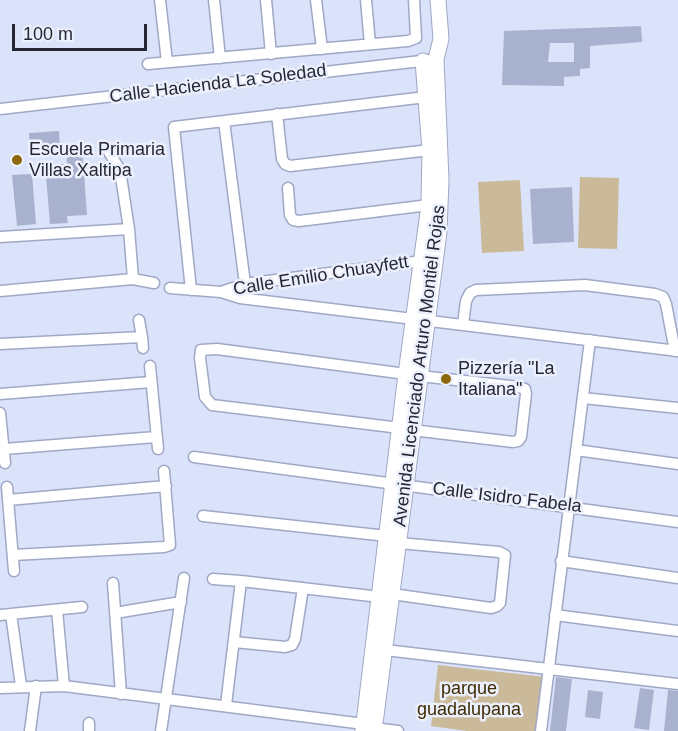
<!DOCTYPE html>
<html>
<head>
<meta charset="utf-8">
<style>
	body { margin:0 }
	#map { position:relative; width:678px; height:731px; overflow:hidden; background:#dbe3fb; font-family:Arial,sans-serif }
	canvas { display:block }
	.scale { position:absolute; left:12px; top:24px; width:135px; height:27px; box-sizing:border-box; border:3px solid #252834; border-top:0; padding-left:8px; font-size:18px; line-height:21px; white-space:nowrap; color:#252834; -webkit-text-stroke:4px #ecf0fd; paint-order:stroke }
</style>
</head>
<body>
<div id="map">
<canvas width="678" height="731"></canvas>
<div class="scale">100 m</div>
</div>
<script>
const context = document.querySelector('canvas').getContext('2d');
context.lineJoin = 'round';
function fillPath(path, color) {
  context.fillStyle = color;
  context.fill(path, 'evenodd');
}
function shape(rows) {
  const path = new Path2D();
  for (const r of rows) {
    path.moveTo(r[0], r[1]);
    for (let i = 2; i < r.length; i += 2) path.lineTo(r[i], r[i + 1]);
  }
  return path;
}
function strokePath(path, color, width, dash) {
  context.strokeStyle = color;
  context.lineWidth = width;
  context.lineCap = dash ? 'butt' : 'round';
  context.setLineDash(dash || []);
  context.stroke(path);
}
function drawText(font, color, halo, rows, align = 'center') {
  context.font = font + ' Arial,sans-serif';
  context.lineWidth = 5;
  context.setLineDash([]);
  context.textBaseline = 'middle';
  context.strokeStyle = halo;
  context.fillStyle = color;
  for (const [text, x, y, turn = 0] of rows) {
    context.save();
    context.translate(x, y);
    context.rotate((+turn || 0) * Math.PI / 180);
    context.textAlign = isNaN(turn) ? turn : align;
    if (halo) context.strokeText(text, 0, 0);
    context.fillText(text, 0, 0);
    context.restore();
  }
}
const green = shape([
	[580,177,619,178,617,249,578,248],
	[520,180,524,251,482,253,478,182],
	[438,665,546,677,539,731,467,731,431,726]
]);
const building = shape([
	[641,26,642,42,590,46,590,68,580,69,580,76,564,77,564,86,502,85,504,31],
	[550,43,574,43,574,62,548,62],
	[59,131,60,148,30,150,29,133],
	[82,145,87,215,67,216,68,223,50,224,45,165,67,164,66,147],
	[32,174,36,224,17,226,12,175],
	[572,187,574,242,533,244,530,189],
	[556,677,572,679,566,731,550,731],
	[640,688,654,690,649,730,634,728],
	[588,690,603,692,600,719,585,717],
	[668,690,678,691,678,731,664,731]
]);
const minor = shape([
	[160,0,167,62],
	[214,0,220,58],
	[266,0,271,54],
	[316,0,322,49],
	[366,0,370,44],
	[148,64,408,41,416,38,414,0],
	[0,109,430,60],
	[277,114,282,159,285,164,290,166,430,150],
	[224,121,245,284],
	[109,152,120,170,129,229,133,279],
	[288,188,290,215,293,220,299,221,429,205],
	[0,237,129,229],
	[170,288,221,292,240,298,678,351],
	[191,290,174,127,426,97],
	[0,291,133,279,154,283],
	[221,292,245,284,422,261],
	[139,320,142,337],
	[463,324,466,301,470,293,476,290,585,285,655,294,663,297,666,304,675,351],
	[0,344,142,337,143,348],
	[150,366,158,449],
	[0,394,151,382],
	[583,398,678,408],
	[0,413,5,463],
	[400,428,212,405,205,397,200,358,201,350,217,349,406,374],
	[412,430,513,442,518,441,521,437,526,394,525,389,519,387,420,376],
	[4,449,156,437],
	[576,450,678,464],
	[194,457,678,522],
	[7,487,14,571],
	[8,500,166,486],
	[203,516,387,536],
	[13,555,164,547,170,545,164,471],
	[561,561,678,578],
	[213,579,241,581,380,597],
	[113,583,121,694],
	[392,594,491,608,497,606,500,603,505,555,499,552,399,543],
	[57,610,64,686],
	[115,613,181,602],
	[11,614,21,686],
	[0,615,82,607],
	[555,615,678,631],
	[234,642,285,647,292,645,295,639,303,588],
	[385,650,678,684],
	[0,688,64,686,364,724],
	[226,705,241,581],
	[374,728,398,731],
	[30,731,36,686],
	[89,731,89,723],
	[161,731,184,578],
	[541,731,590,340]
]);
const secondary = shape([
	[363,731,406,374,429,205,430,150,423,61],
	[374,731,439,232,441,180,436,59,441,39,438,0]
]);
const markers = [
	[17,160,6,"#8d680b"],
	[446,379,6,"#8d680b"]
];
const streetNames = [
	["Calle Hacienda La Soledad",218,84,-7],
	["Calle Emilio Chuayfett",321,276,-9],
	["Avenida Licenciado Arturo Montiel Rojas",420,366,-83],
	["Calle Isidro Fabela",507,498,7]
];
const poiNames = [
	["Escuela Primaria",29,150],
	["Villas Xaltipa",29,171],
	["Pizzería \"La",458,369],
	["Italiana\"",458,390]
];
const parkNames = [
	["parque",469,689],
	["guadalupana",469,710]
];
fillPath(green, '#cbba9a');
fillPath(building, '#a8b1ce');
strokePath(minor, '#9fa8c5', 13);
strokePath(secondary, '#9fa8c5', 17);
strokePath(minor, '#fff', 10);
strokePath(secondary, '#fff', 15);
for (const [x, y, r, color] of markers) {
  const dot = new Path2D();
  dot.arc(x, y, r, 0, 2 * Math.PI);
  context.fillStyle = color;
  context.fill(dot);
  strokePath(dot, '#ecf0fd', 2);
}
drawText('18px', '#252834', '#ecf0fd', streetNames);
drawText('18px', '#252834', '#ecf0fd', poiNames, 'left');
drawText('18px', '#3f2b00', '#ecf0fd', parkNames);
</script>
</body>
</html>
